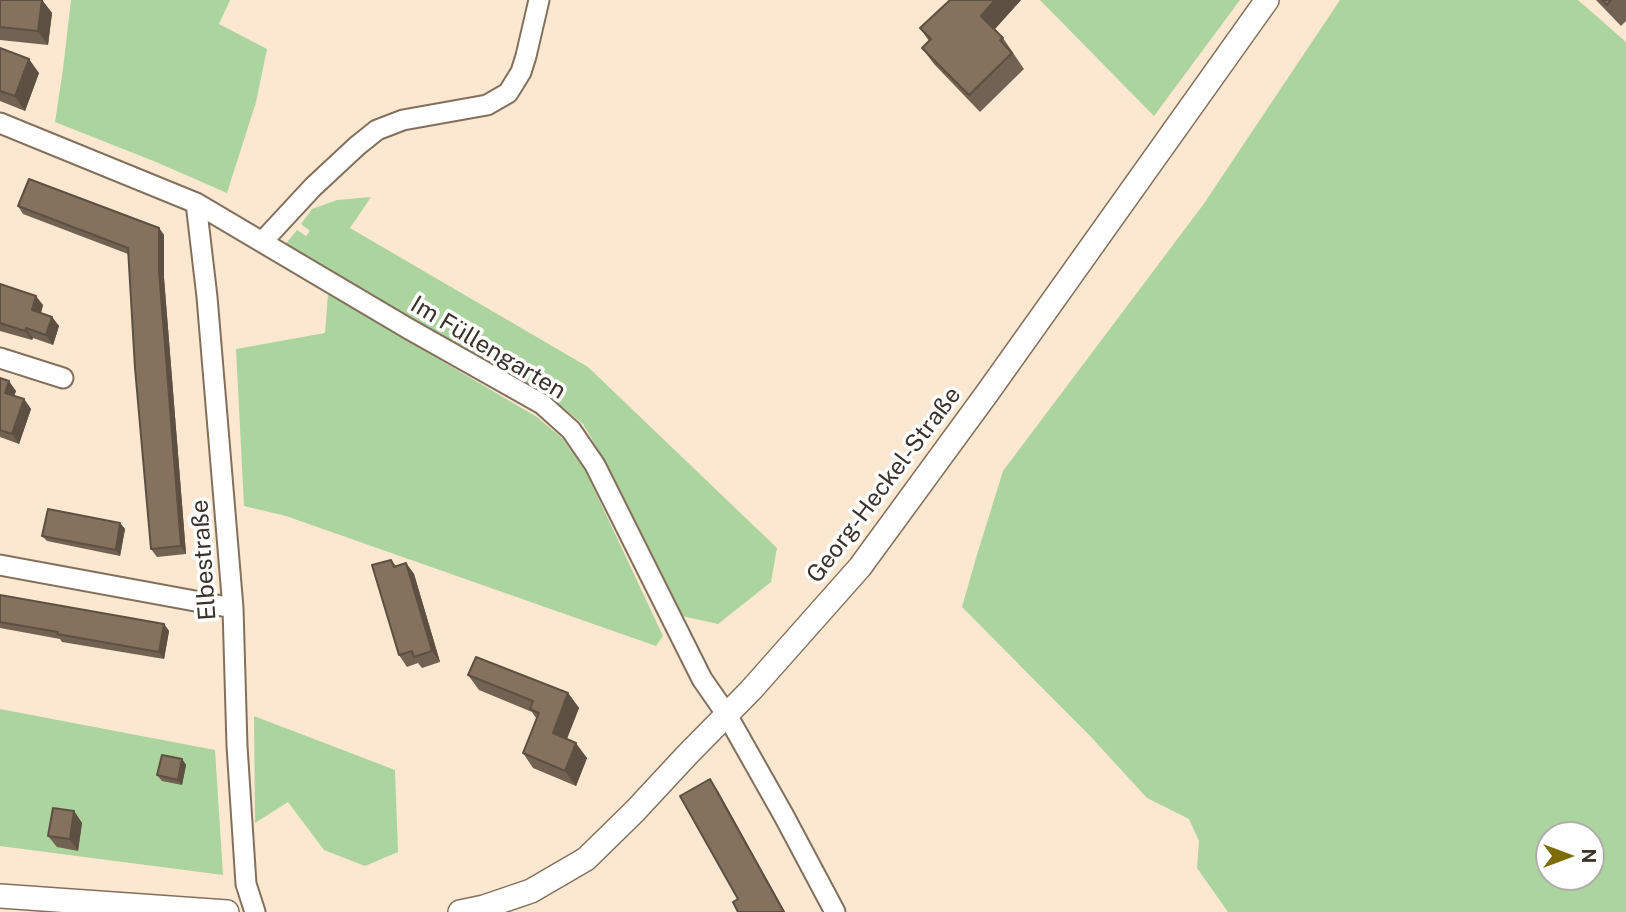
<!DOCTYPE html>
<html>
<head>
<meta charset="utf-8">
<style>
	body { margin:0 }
	#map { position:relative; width:1626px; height:912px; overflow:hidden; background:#fce7d0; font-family:"Public Sans",sans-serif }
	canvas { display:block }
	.north { position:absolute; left:1535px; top:821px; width:70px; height:70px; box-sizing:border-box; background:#fff; border:2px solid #b1adaa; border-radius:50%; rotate:90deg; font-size:19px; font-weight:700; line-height:28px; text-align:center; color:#3b322a }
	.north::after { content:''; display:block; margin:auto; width:24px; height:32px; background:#7e6c06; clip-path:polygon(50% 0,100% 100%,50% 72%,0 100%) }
</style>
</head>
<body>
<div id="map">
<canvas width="1626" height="912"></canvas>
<div class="north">N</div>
</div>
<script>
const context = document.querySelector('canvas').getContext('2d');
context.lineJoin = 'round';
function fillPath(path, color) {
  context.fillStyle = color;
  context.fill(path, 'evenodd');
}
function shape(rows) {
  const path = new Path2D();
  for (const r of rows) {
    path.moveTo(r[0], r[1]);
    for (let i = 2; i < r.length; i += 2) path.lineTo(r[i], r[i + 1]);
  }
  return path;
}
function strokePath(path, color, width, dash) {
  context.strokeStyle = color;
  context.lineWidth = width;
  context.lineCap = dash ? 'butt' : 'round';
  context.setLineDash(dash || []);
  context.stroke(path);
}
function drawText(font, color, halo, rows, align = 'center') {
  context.font = font + ' "Public Sans",sans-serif';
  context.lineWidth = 7;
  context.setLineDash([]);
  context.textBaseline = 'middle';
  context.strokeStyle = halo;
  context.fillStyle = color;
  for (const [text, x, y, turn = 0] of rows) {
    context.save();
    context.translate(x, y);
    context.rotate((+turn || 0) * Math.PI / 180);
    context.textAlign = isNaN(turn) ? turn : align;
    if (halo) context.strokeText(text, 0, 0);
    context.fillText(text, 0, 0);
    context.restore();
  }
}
const green = shape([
	[71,0,230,0,219,24,267,49,256,102,227,193,156,162,55,122,63,69],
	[1040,0,1240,0,1154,116],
	[1340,0,1578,0,1626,42,1626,912,1228,912,1197,868,1199,841,1189,819,1147,798,1091,737,962,607,976,558,1003,471,1203,205],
	[1549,835,1591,835,1591,877,1549,877],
	[371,197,350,228,588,367,777,548,771,582,718,624,682,616,605,461,583,424,549,396,284,246,297,230,306,236,310,231,301,224,312,209,337,200],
	[328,294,537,417,562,438,586,472,663,636,656,646,286,516,244,506,236,349,325,333],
	[0,709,215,750,223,875,0,846],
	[254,716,395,770,398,852,365,866,324,850,288,802,255,823]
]);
const minor = shape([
	[0,123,196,203,409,329,542,404,571,430,595,465,702,679,727,715,784,816,835,912],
	[196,203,207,297,233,608,237,746,246,884,255,912],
	[262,242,313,187,357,146,377,130,403,120,487,105,508,93,521,72,526,56,539,0],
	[0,358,63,378],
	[0,565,233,608]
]);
const tertiary = shape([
	[0,896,227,912],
	[460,912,484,907,531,891,586,859,635,811,687,755,751,690,860,567,988,392,1267,0]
]);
const wall = shape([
	[0,0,42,0,52,13,48,45,0,40],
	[950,0,1021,0,995,29,1003,38,1024,69,980,112,934,64,922,48,929,41,920,28],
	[1596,0,1626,0,1626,21,1621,26],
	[0,48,39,73,25,111,0,101],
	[18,206,159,228,164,235,164,278,186,554,157,557,151,549,128,254,23,214],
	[0,284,43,305,41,313,52,317,59,326,53,345,33,338,32,340,0,331],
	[0,378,16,391,14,396,24,399,31,409,19,444,0,437],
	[120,523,125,529,120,556,47,541,42,536],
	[391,560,396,566,406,563,414,574,440,662,422,668,418,663,407,667,399,655],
	[0,595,164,624,169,631,164,659,62,642,60,639,0,628],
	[468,675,568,693,579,708,567,739,587,758,576,786,533,768,523,753,536,718,532,712,479,690],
	[182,759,186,765,182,785,162,781,157,775],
	[74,811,82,823,78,851,57,847,48,836]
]);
const shadedWall = shape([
	[42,0,52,13,48,45,38,31],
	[995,0,1021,0,992,32,981,16],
	[29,59,39,73,25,111,15,96],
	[159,228,164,235,164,278,186,554,181,546,159,271],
	[36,296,43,305,39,320,32,310],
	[52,317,59,326,53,345,46,335],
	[26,328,33,338,32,340,25,331],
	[9,381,16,391,12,402,5,393],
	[24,399,31,409,19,444,12,434],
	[120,523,125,529,120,556,116,550],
	[406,563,414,574,440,662,432,651],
	[164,624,169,631,164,659,159,652],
	[568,693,579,708,563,748,553,733],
	[576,743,587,758,576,786,565,771],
	[182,759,186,765,182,785,178,780],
	[710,779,718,791,785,912,784,912],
	[74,811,82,823,78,851,70,839]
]);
const building = shape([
	[0,0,42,0,38,31,0,27,0,0],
	[950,0,995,0,981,16,1003,38,1000,40,1012,53,969,95,922,48,931,39,920,28,950,0],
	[1602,0,1611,0,1607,5,1602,0],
	[0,48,29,59,15,96,0,91,0,48],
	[29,179,159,228,159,271,181,546,151,549,135,368,128,248,18,206,29,179],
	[0,284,36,296,32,310,52,317,46,335,26,328,25,331,0,323,0,284],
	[0,378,9,381,5,393,24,399,12,434,0,430,0,378],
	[48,509,120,523,116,550,42,536,48,509],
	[391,560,394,567,406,563,432,651,414,657,412,651,399,655,372,565,391,560],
	[0,595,164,624,159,652,57,634,58,632,0,622,0,595],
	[476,657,568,693,553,733,576,743,565,771,523,753,539,713,530,709,533,701,468,675,476,657],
	[162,755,182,759,178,780,157,775,162,755],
	[710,779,784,912,738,912,733,902,738,899,680,796,710,779],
	[53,808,74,811,70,839,48,836,53,808]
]);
const streetNames = [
	["Im Füllengarten",488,348,31],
	["Georg-Heckel-Straße",884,485,-53],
	["Elbestraße",204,560,-94]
];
fillPath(green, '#abd49e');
strokePath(minor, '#83705c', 23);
strokePath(tertiary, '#83705c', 26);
strokePath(minor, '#fff', 19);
strokePath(tertiary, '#fff', 23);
fillPath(wall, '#726251');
fillPath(shadedWall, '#5d5042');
fillPath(building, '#85725e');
strokePath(building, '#5d5042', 2);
drawText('24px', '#3b322a', '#fff', streetNames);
</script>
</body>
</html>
